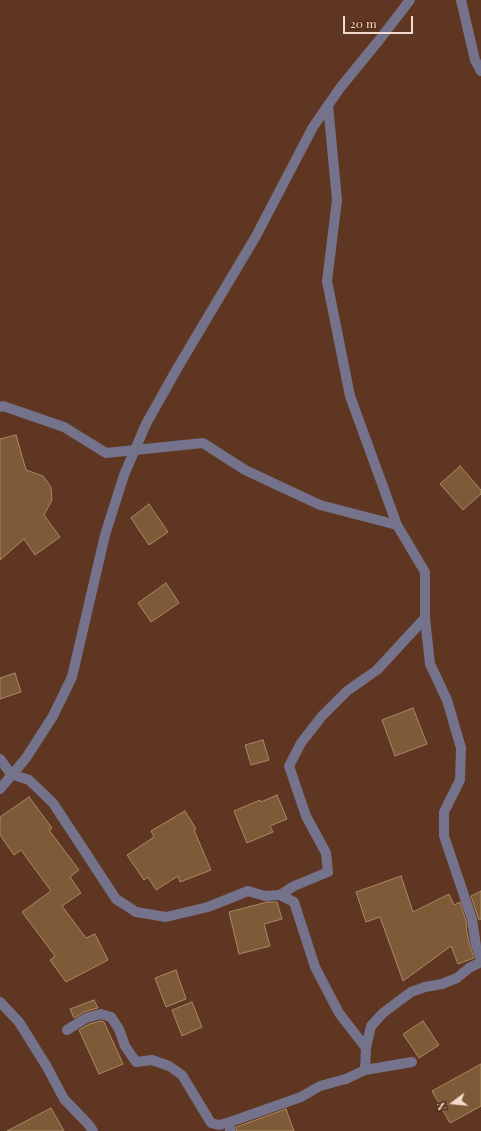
<!DOCTYPE html>
<html>
<head>
<meta charset="utf-8">
<style>
	body { margin:0 }
	#map { position:relative; width:481px; height:1131px; overflow:hidden; background:#5f3621; font-family:"Playfair Display",serif }
	canvas { display:block }
	.north { position:absolute; left:433px; top:1083px; width:40px; height:40px; -webkit-text-stroke:3px #532c16; paint-order:stroke; rotate:254deg; font-size:11px; font-weight:700; line-height:16px; text-align:center; color:#f4dace }
	.north::after { content:''; display:block; margin:auto; width:14px; height:18px; background:#f4dace; clip-path:polygon(50% 0,100% 100%,50% 72%,0 100%) }
	.scale { position:absolute; left:343px; top:16px; width:70px; height:18px; box-sizing:border-box; border:2px solid #f4dace; border-top:0; padding-left:5px; font-size:12px; line-height:14px; white-space:nowrap; color:#f4dace; -webkit-text-stroke:3px #532c16; paint-order:stroke }
</style>
</head>
<body>
<div id="map">
<canvas width="481" height="1131"></canvas>
<div class="north">N</div>
<div class="scale">20 m</div>
</div>
<script>
const context = document.querySelector('canvas').getContext('2d');
context.lineJoin = 'round';
function fillPath(path, color) {
  context.fillStyle = color;
  context.fill(path, 'evenodd');
}
function shape(rows) {
  const path = new Path2D();
  for (const r of rows) {
    path.moveTo(r[0], r[1]);
    for (let i = 2; i < r.length; i += 2) path.lineTo(r[i], r[i + 1]);
  }
  return path;
}
function strokePath(path, color, width, dash) {
  context.strokeStyle = color;
  context.lineWidth = width;
  context.lineCap = dash ? 'butt' : 'round';
  context.setLineDash(dash || []);
  context.stroke(path);
}
const building = shape([
	[16,435,26,470,43,476,51,487,52,500,44,515,60,537,35,555,24,539,0,560,0,439,16,435],
	[460,466,481,490,481,494,463,510,440,484,460,466],
	[149,504,168,532,149,545,131,518,149,504],
	[166,583,179,603,151,622,138,603,166,583],
	[15,673,21,692,0,699,0,678,15,673],
	[413,708,427,744,395,756,382,720,413,708],
	[263,740,269,760,251,765,245,745,263,740],
	[277,795,287,819,270,826,273,832,247,843,234,811,260,800,261,802,277,795],
	[29,797,52,828,49,830,79,870,70,877,81,893,62,906,86,938,95,934,108,960,66,982,50,960,55,956,22,912,51,891,21,850,14,855,0,835,0,817,29,797],
	[185,811,196,829,194,830,211,870,180,882,178,876,156,890,148,877,144,880,127,855,154,837,151,831,185,811],
	[401,876,413,912,449,894,454,905,460,902,466,921,467,927,466,927,470,947,474,958,458,964,451,946,403,981,380,917,366,922,356,892,401,876],
	[481,891,481,919,479,920,471,896,481,891],
	[267,902,277,902,282,919,264,924,270,946,239,954,229,912,267,902],
	[176,970,186,999,166,1007,155,978,176,970],
	[94,1000,98,1008,84,1012,74,1018,70,1009,94,1000],
	[192,1002,202,1027,182,1036,172,1010,192,1002],
	[101,1021,104,1022,123,1064,99,1074,79,1030,89,1024,101,1021],
	[423,1021,439,1045,419,1058,403,1034,423,1021],
	[481,1064,481,1106,450,1123,432,1091,481,1064],
	[51,1108,64,1131,7,1131,51,1108],
	[286,1109,294,1131,236,1131,236,1127,286,1109]
]);
const minor = shape([
	[461,0,475,60,481,71],
	[328,105,337,200,327,281,350,396,397,525,425,572,425,618,430,664,447,700,461,748,460,780,444,812,444,836,472,919,476,946,481,959],
	[0,407,3,406,64,427,106,453,203,443,245,470,320,505,397,525],
	[0,759,11,774,29,780,53,803,116,899,136,912,166,917,208,907,248,891,265,896,280,895,294,902,315,967,339,1013,366,1048],
	[0,789,26,758,53,716,72,677,105,535,124,475,146,424,178,367,256,236,313,127,340,88,380,39,410,0],
	[280,895,294,886,328,872,326,853,306,816,289,766,301,743,322,716,347,691,377,670,425,618],
	[0,1002,19,1022,47,1067,64,1099,89,1125,93,1131],
	[67,1030,86,1018,101,1014,111,1017,119,1029,125,1046,136,1062,152,1060,169,1066,182,1075,211,1123,219,1125,230,1122],
	[365,1070,366,1048,371,1026,383,1013,411,992,425,987,442,984,457,978,469,968,481,962],
	[230,1131,230,1122,301,1097,320,1086,346,1079,365,1070,412,1062]
]);
fillPath(building, '#7d5b38');
strokePath(building, '#ac8863', 1);
strokePath(minor, '#75738c', 10);
</script>
</body>
</html>
